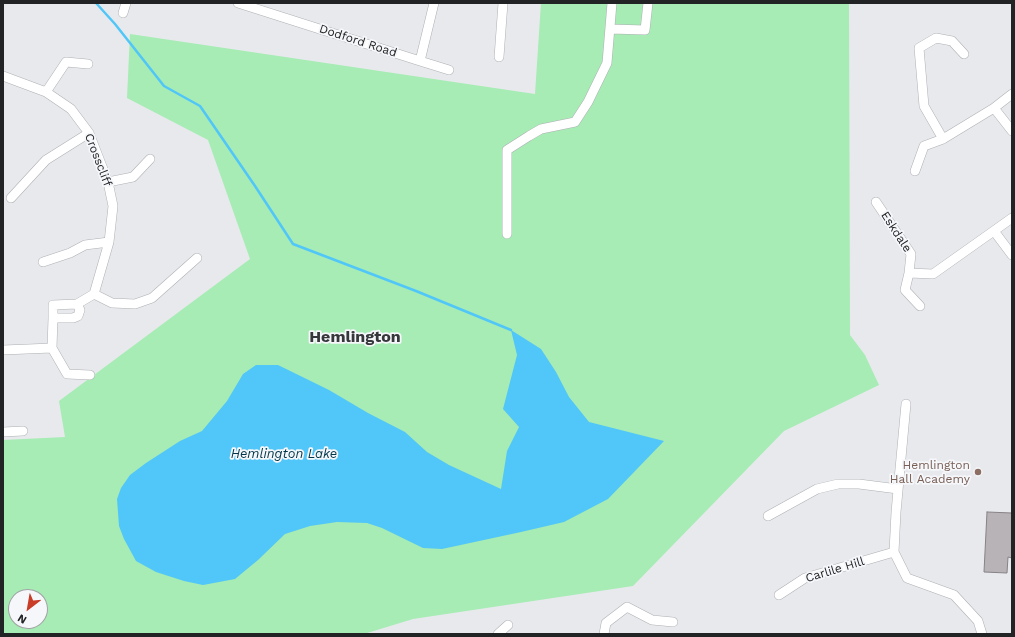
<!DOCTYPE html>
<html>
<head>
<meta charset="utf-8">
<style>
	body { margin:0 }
	#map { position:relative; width:1015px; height:637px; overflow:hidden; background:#e8e9ed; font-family:"Work Sans",sans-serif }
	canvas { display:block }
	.frame { position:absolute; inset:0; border:4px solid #222324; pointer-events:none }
	.north { position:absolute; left:8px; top:589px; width:40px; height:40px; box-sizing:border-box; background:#f5f7fa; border:1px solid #a1a2a4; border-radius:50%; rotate:211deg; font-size:11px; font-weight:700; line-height:16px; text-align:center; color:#222324 }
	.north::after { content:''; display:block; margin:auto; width:14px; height:18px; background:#c83c28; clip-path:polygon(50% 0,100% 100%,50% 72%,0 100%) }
</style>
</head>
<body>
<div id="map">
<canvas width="1015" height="637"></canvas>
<div class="frame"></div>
<div class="north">N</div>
</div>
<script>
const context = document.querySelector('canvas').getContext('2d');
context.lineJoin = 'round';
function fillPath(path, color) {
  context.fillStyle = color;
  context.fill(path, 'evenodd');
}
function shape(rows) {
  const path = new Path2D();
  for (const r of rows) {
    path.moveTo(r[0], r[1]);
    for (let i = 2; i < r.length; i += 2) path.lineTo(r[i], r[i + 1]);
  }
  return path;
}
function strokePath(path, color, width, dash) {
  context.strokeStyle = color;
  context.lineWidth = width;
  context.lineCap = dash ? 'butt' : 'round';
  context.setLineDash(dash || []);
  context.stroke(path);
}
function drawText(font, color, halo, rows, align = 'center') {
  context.font = font + ' "Work Sans",sans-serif';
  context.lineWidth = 3.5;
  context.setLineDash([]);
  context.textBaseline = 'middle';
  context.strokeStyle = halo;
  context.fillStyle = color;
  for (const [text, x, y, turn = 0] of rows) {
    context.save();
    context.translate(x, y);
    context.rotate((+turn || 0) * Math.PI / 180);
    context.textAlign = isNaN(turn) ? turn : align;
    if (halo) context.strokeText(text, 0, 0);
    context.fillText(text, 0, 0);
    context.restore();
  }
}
const green = shape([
	[541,3,849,3,850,335,865,355,879,385,784,431,633,586,413,619,364,634,3,634,3,440,65,437,59,401,250,259,208,140,127,98,130,34,535,94],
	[16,597,40,597,40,621,16,621]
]);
const water = shape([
	[511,330,541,349,556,372,569,397,589,422,664,441,608,499,564,522,521,532,442,549,423,548,382,528,367,523,337,522,310,526,285,534,258,560,235,579,203,585,184,581,156,572,136,561,124,539,119,526,117,499,121,488,130,475,146,463,180,441,202,431,227,401,243,374,256,365,278,365,329,390,368,413,405,432,427,452,449,465,501,489,507,451,519,427,503,409,517,355]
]);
const stream = shape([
	[96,3,115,24,164,86,200,106,255,186,293,244,416,291,511,330]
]);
const building = shape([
	[987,512,1012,513,1012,558,1008,557,1007,573,984,572,987,512]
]);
const minor = shape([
	[238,3,420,61,434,3],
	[123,13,126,3],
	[610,29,645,30,648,3],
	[499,57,503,3],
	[420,61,449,70],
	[3,76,46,92,71,109,89,133,108,182,113,206,109,242,94,294,77,304,53,305,53,318,73,318,78,316,80,310,77,304],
	[46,92,66,62,88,64],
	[1012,94,994,108,1012,131],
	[943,139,924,106,919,48,936,38,952,41,964,54],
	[915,171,924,146,943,139,994,108],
	[108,182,133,177,150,159],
	[11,198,46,160,89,133],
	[876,202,911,254,909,273,905,290,920,306],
	[994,231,1012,255],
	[507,234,507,150,529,136,541,129,575,122,588,102,607,63,612,3],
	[43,262,70,253,85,245,109,242],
	[909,273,933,274,1012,218],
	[94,294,112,303,135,304,152,298,197,258],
	[52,348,53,318],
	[3,350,52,348,67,374,90,375],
	[906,404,896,512,894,552,907,578,954,595,978,621,982,634],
	[3,432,23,431],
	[768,516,817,489,838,484,859,484,898,489],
	[779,595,805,578,894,552],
	[498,634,508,625],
	[604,634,606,623,627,607,652,620,673,622]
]);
const markers = [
	[978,472,4,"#8d6e63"]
];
const streetNames = [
	["Dodford Road",358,41,18],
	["Crosscliff",98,160,69],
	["Eskdale",896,232,57],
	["Carlile Hill",835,570,-17]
];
const educationNames = [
	["Hemlington",970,465],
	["Hall Academy",970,479]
];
const waterNames = [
	["Hemlington Lake",284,454]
];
const districtNames = [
	["Hemlington",355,337]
];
fillPath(green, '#a6ecb4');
fillPath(water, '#51c6f8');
strokePath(stream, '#51c6f8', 2.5);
fillPath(building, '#b7b3b6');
strokePath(building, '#868285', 1);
strokePath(minor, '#aeb0b3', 10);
strokePath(minor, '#fff', 9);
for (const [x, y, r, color] of markers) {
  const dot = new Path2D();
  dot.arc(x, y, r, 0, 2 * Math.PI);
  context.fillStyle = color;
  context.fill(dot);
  strokePath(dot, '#f5f7fa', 1.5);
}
drawText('12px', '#222324', '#f5f7fa', streetNames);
drawText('12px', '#785e54', '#f5f7fa', educationNames, 'right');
drawText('italic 13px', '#00364a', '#f5f7fa', waterNames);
drawText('bold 16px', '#36373a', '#f5f7fa', districtNames);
</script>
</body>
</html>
